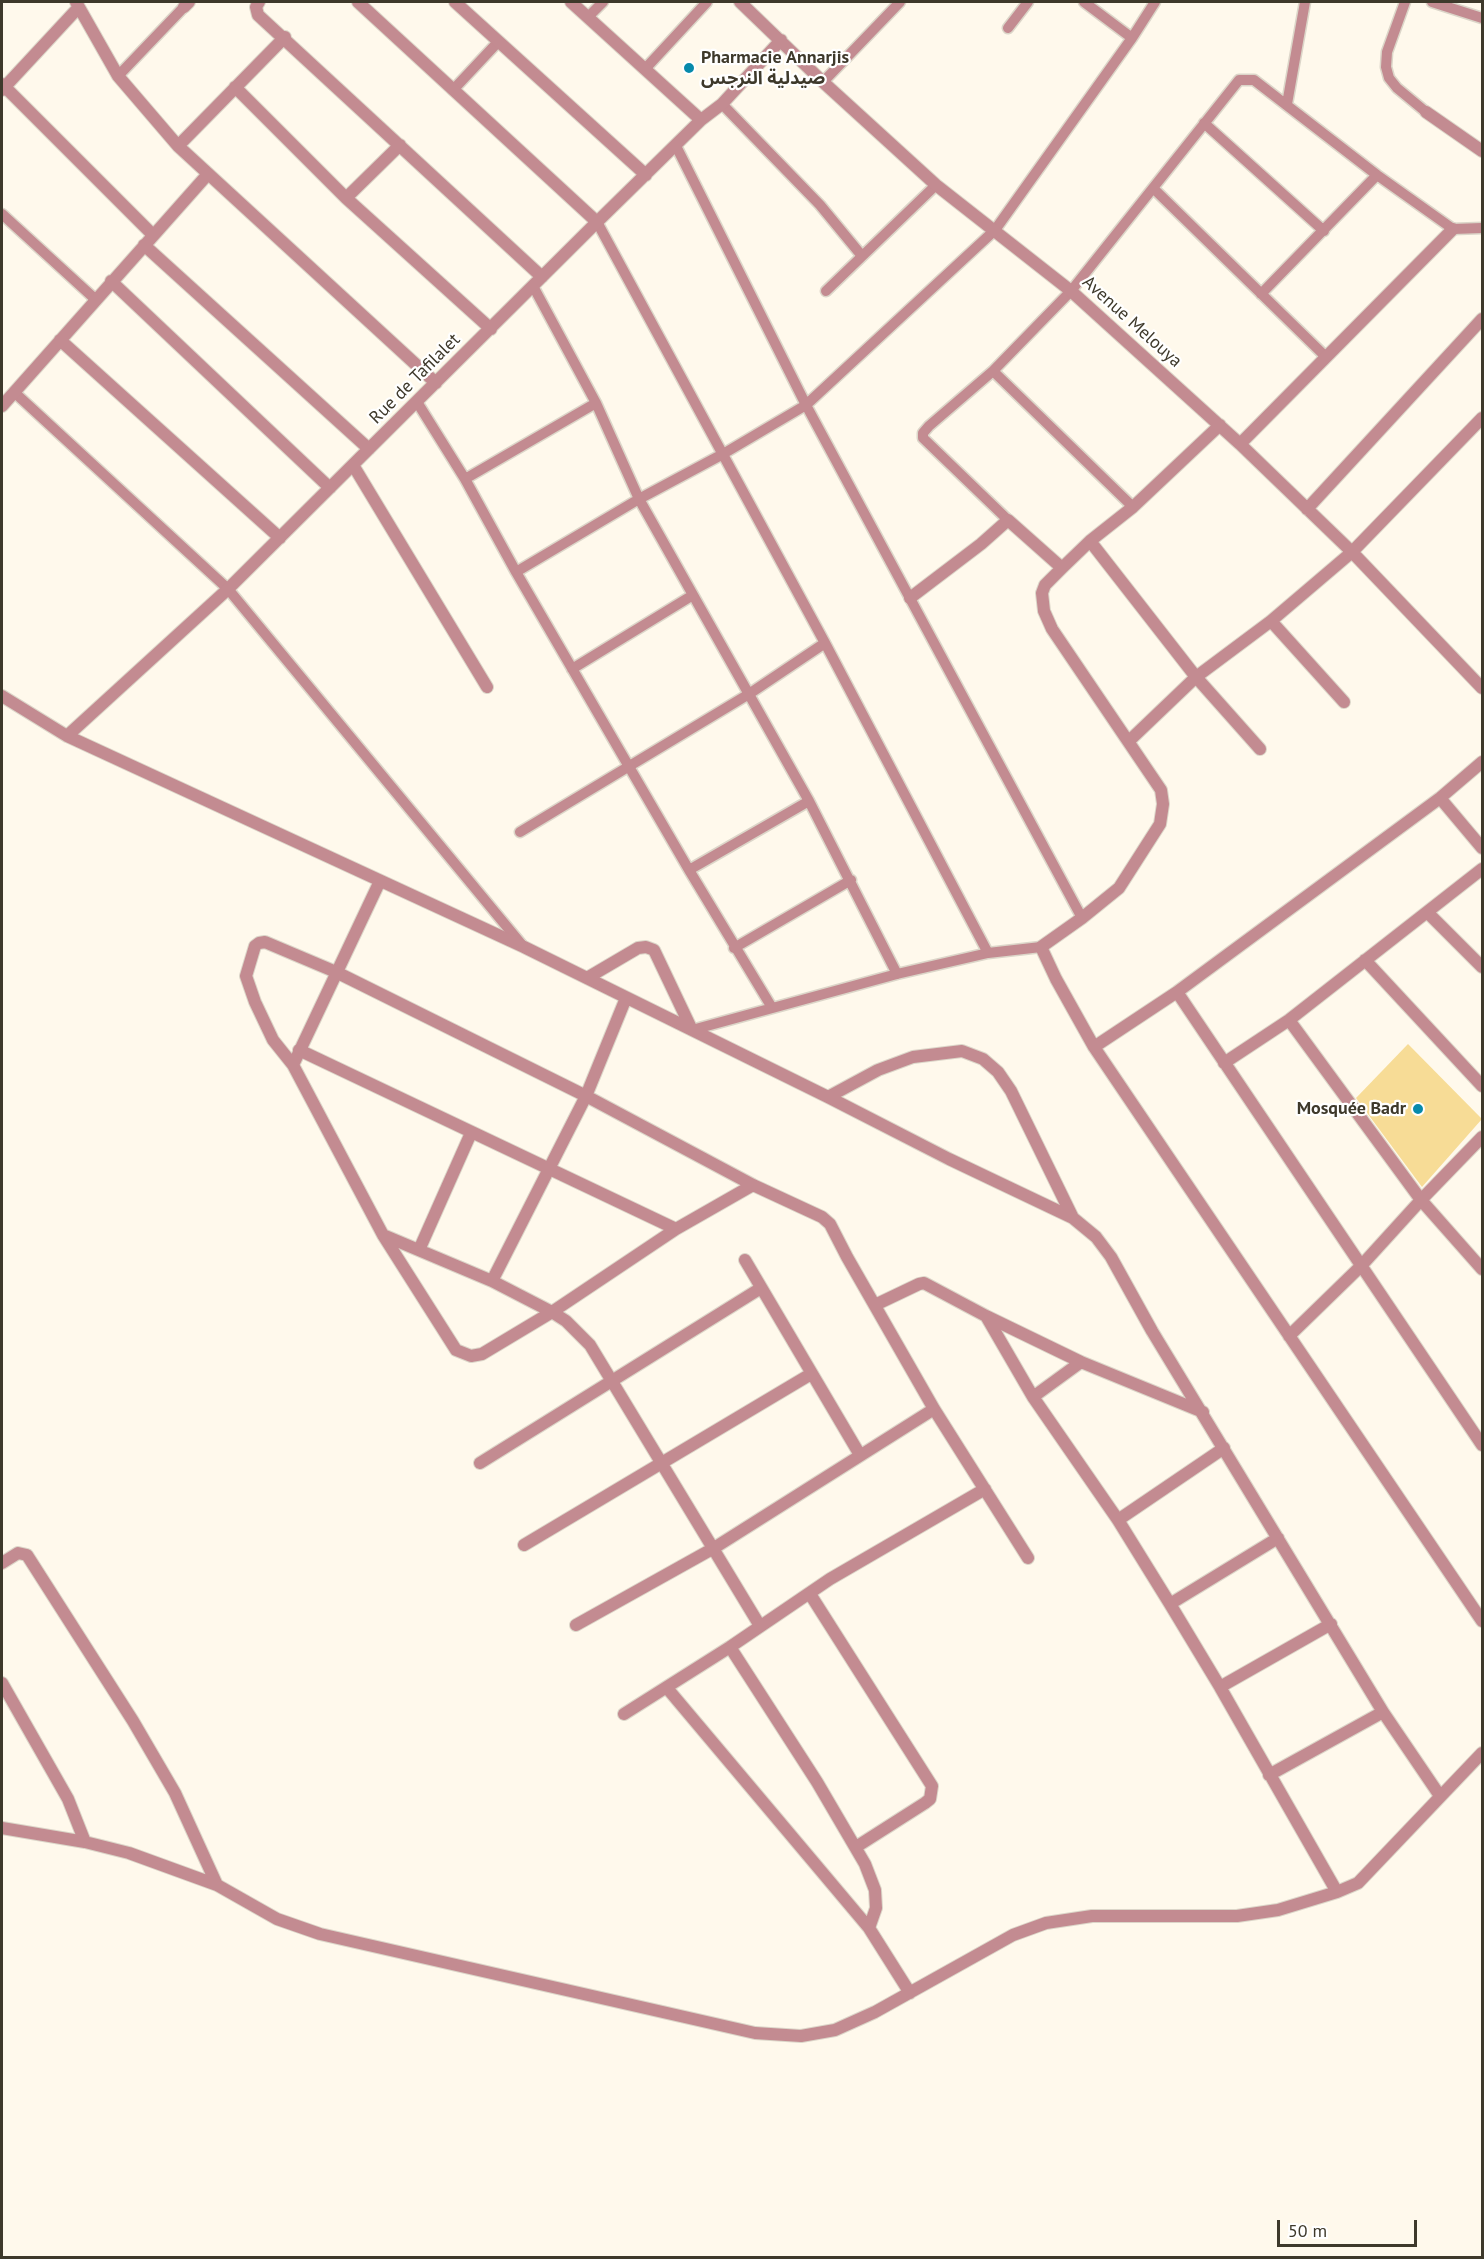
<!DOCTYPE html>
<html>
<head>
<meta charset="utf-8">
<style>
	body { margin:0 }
	#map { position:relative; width:1484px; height:2259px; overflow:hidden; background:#fff9ec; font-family:"PT Sans",sans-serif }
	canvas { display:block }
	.frame { position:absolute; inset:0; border:3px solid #3e392b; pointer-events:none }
	.scale { position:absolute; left:1277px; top:2220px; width:140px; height:27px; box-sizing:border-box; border:3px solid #3e392b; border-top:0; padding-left:8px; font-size:18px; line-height:21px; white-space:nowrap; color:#3e392b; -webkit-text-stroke:4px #fff; paint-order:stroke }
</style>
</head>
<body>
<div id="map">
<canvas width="1484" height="2259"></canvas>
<div class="frame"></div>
<div class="scale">50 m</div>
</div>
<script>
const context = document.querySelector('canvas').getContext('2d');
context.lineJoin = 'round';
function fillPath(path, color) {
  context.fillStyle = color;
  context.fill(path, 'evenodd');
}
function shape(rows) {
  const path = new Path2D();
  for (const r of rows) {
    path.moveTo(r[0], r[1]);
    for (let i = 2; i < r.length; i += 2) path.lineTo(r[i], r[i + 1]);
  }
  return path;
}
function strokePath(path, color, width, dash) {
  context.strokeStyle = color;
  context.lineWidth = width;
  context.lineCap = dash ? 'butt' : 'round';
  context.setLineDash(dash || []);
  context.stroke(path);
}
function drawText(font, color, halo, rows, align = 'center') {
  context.font = font + ' "PT Sans","Noto Sans Arabic",sans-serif';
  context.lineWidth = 4.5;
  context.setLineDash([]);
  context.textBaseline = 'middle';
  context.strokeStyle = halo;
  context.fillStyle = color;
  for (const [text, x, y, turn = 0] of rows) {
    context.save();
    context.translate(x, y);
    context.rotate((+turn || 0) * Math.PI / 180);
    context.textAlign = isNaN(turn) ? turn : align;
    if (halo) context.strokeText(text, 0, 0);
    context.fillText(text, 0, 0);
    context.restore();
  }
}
const building = shape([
	[1408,1044,1482,1119,1422,1187,1356,1098]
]);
const service = shape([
	[1084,2,1132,38],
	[1405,2,1387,52,1386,67,1389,78,1397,88,1426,112],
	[1432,2,1482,18],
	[588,17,603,2],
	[1008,28,1028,2],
	[645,69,707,2],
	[118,76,184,7],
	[823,82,900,2],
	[453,90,498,42],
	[722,104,820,205,862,256],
	[1287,104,1305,2],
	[1204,123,1324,231],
	[676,146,806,405,1082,918],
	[1153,188,1326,357],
	[2,214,95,299],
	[597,222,825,643,988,953],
	[533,286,596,403,639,499,809,801,897,974],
	[826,291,936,185],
	[1261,294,1377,175],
	[993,371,1133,507],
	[14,392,228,589,522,945],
	[417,402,465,479,516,572,689,870,771,1006],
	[465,479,596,403],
	[1008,520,923,438,923,433,929,426,993,371,1071,291,1239,80,1254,80,1377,175,1453,229,1482,228],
	[516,572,639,499,723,454,806,405,995,230,1132,38,1155,2],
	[572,669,693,595],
	[520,832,749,694,825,643],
	[689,870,809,801],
	[734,948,851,880],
	[692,1030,897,974,988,953,1041,947]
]);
const minor = shape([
	[76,2,118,76,178,146,436,383],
	[259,2,256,7,258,15,542,277],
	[358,2,597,222],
	[455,2,646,175],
	[571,2,701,120],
	[740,2,823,82,936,185,1071,291,1240,444,1352,552,1482,688],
	[184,7,189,2],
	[2,84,153,235],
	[235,87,346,198,491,329],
	[2,90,78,8],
	[1426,112,1482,151],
	[178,146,285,37],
	[346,198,400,145],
	[144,245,369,449],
	[111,281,330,488],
	[60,340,280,538],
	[2,406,208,174],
	[1220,425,1133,507,1090,541,1062,568,1045,585,1042,593,1044,611,1052,629,1161,790,1163,804,1160,824,1119,888,1082,918,1041,947,1056,979,1094,1047,1482,1621],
	[1240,444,1453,229],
	[353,465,487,687],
	[1307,509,1482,319],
	[1090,541,1196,677,1260,749],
	[910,598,981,544,1008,520,1062,568],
	[1271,621,1344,702],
	[2,696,67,736,524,947,828,1097,949,1159,1073,1218,1096,1237,1111,1257,1152,1331,1383,1712,1440,1796],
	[67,736,228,589,597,222,701,120,722,104,781,40],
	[1129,741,1196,677,1271,621,1352,552,1482,418],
	[1440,798,1482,848],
	[380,881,293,1065,383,1235,456,1350,471,1356,482,1354,552,1312,676,1229,753,1185],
	[1427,912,1482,967],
	[1365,960,1482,1086],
	[587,978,638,948,646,947,654,950,692,1030],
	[1177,992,1482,1445],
	[1289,1020,1421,1200,1482,1269],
	[1094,1047,1177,992,1440,798,1482,762],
	[299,1050,676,1229],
	[1224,1063,1289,1020,1482,869],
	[293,1065,273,1040,255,1002,246,976,255,946,259,943,265,942,336,972,586,1096,753,1185,822,1217,830,1224,847,1257,934,1409,1028,1558],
	[828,1097,878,1070,913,1057,962,1051,983,1059,998,1072,1011,1091,1073,1218],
	[383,1235,492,1281,552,1312,566,1321,590,1345,760,1626],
	[419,1250,471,1133],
	[745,1260,860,1455],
	[492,1281,586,1096,626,998],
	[875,1305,919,1284,924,1283,986,1316,1081,1362,1203,1412],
	[986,1316,1033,1397,1118,1520,1170,1604,1220,1687,1337,1892],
	[1289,1336,1361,1266,1421,1200,1482,1137],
	[1033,1397,1081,1362],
	[480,1463,761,1288],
	[1118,1520,1224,1448],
	[524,1545,811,1374],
	[2,1563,18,1553,27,1555,133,1721,175,1793,217,1885],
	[810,1594,932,1786,930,1799,925,1803,856,1847],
	[1170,1604,1278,1538],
	[576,1625,714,1548,934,1409],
	[730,1647,817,1782,865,1864,875,1890,876,1908,869,1928],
	[2,1683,68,1799,85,1842],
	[1220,1687,1331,1624],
	[667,1688,869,1928,910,1993],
	[624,1714,730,1647,830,1579,985,1489],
	[1269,1775,1383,1712],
	[2,1828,85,1842,129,1853,217,1885,277,1919,320,1934,755,2033,801,2036,835,2030,875,2012,1013,1935,1046,1923,1092,1916,1237,1916,1278,1910,1337,1892,1358,1883,1482,1753]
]);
const markers = [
	[689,68,6,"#078aab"],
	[1418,1109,6,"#078aab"]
];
const poiNames = [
	["Pharmacie Annarjis",701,58],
	["صيدلية النرجس",701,79],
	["Mosquée Badr",1406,1109,"right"]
];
const streetNames = [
	["Avenue Melouya",1132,322,42],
	["Rue de Tafilalet",415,379,-45]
];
fillPath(building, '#f7dc96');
strokePath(service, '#dcd6c9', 13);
strokePath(minor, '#dcd6c9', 14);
strokePath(service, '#c38b91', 10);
strokePath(minor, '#c38b91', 12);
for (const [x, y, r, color] of markers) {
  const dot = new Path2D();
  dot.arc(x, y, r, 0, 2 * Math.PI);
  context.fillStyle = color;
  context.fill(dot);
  strokePath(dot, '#fff', 2);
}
drawText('bold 18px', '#3e392b', '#fff', poiNames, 'left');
drawText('18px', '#3e392b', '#fff', streetNames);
</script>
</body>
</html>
